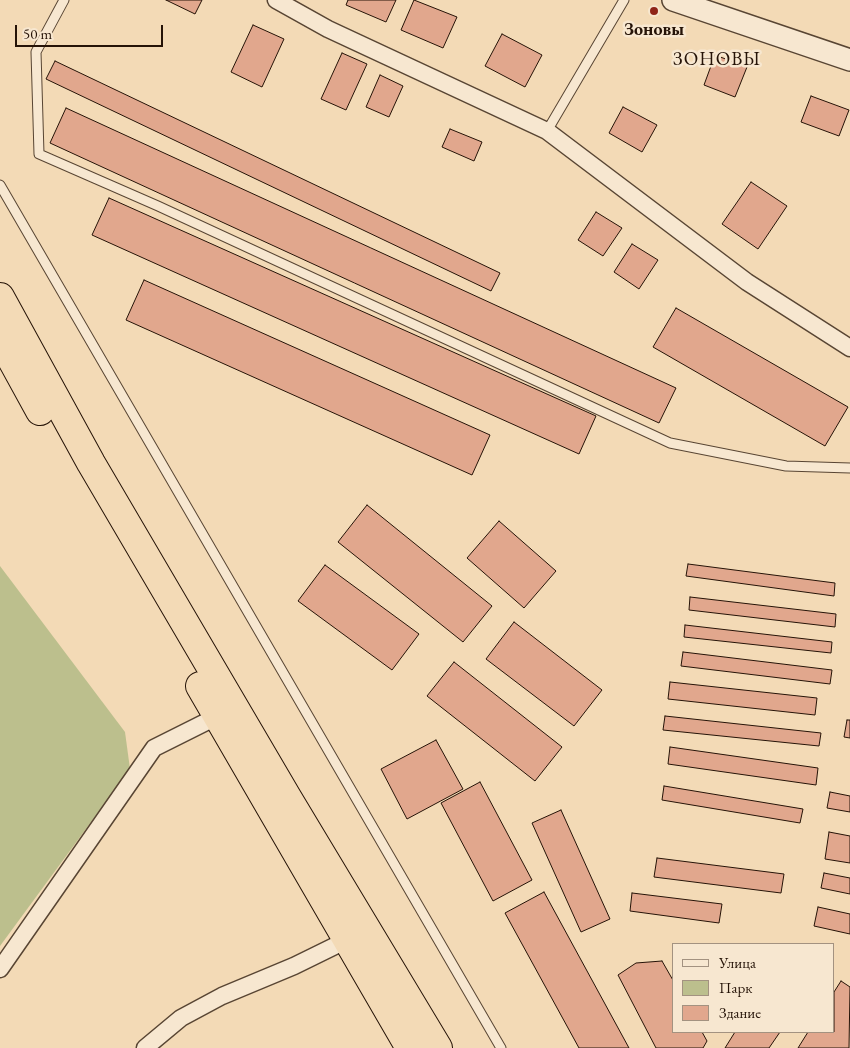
<!DOCTYPE html>
<html>
<head>
<meta charset="utf-8">
<style>
	body { margin:0 }
	#map { position:relative; width:850px; height:1048px; overflow:hidden; background:#f3dab6; font-family:"EB Garamond",serif }
	canvas { display:block }
	.legend { position:absolute; left:672px; top:943px; width:162px; height:90px; box-sizing:border-box; background:#f7e7d0; border:1px solid #a39280; margin:0; padding:6px 9px; list-style:none; font-size:15px; color:#251307 }
	.legend li { display:flex; align-items:center; gap:10px; height:25px }
	.legend b { width:25px; border:1px solid #a39280 }
	.scale { position:absolute; left:15px; top:25px; width:148px; height:22px; box-sizing:border-box; border:2px solid #251307; border-top:0; padding-left:6px; font-size:15px; line-height:18px; white-space:nowrap; color:#251307; -webkit-text-stroke:4px #f7e7d0; paint-order:stroke }
</style>
</head>
<body>
<div id="map">
<canvas width="850" height="1048"></canvas>
<ul class="legend">
<li><b style="height:6px;background:#f7e7d0"></b>Улица</li>
<li><b style="height:14px;background:#bcbf8d"></b>Парк</li>
<li><b style="height:14px;background:#e1a78d"></b>Здание</li>
</ul>
<div class="scale">50 m</div>
</div>
<script>
const context = document.querySelector('canvas').getContext('2d');
context.lineJoin = 'round';
function fillPath(path, color) {
  context.fillStyle = color;
  context.fill(path, 'evenodd');
}
function shape(rows) {
  const path = new Path2D();
  for (const r of rows) {
    path.moveTo(r[0], r[1]);
    for (let i = 2; i < r.length; i += 2) path.lineTo(r[i], r[i + 1]);
  }
  return path;
}
function strokePath(path, color, width, dash) {
  context.strokeStyle = color;
  context.lineWidth = width;
  context.lineCap = dash ? 'butt' : 'round';
  context.setLineDash(dash || []);
  context.stroke(path);
}
function drawText(font, color, halo, rows, align = 'center') {
  context.font = font + ' "EB Garamond",serif';
  context.lineWidth = 5;
  context.setLineDash([]);
  context.textBaseline = 'middle';
  context.strokeStyle = halo;
  context.fillStyle = color;
  for (const [text, x, y, turn = 0] of rows) {
    context.save();
    context.translate(x, y);
    context.rotate((+turn || 0) * Math.PI / 180);
    context.textAlign = isNaN(turn) ? turn : align;
    if (halo) context.strokeText(text, 0, 0);
    context.fillText(text, 0, 0);
    context.restore();
  }
}
const green = shape([
	[0,566,125,732,130,769,0,946]
]);
const building = shape([
	[166,0,202,0,195,14,166,0],
	[348,0,396,0,386,22,346,5,348,0],
	[414,0,457,17,443,48,401,30,414,0],
	[253,25,284,39,262,87,231,72,253,25],
	[502,34,542,55,525,87,485,66,502,34],
	[342,53,367,64,346,110,321,99,342,53],
	[715,55,747,67,735,97,704,85,715,55],
	[55,61,500,273,491,291,46,79,55,61],
	[380,75,403,86,389,117,366,107,380,75],
	[811,96,849,110,839,136,801,122,811,96],
	[623,107,657,125,642,152,609,133,623,107],
	[66,108,676,388,659,423,50,143,66,108],
	[450,129,482,142,474,161,442,147,450,129],
	[751,182,787,206,758,249,722,224,751,182],
	[109,198,596,416,579,454,92,235,109,198],
	[596,212,622,228,603,256,578,240,596,212],
	[632,244,658,260,639,289,614,272,632,244],
	[144,280,490,435,472,475,126,320,144,280],
	[676,308,848,407,825,446,653,347,676,308],
	[367,505,492,606,463,642,338,542,367,505],
	[499,521,556,571,524,608,467,558,499,521],
	[688,564,835,583,834,596,686,576,688,564],
	[325,565,419,634,392,670,298,601,325,565],
	[690,597,836,614,835,627,689,610,690,597],
	[514,622,602,690,574,726,486,659,514,622],
	[685,625,832,642,831,653,684,637,685,625],
	[683,652,832,670,830,684,681,666,683,652],
	[454,662,562,747,535,781,427,696,454,662],
	[670,682,817,698,815,715,668,699,670,682],
	[665,716,821,733,819,746,663,730,665,716],
	[847,720,850,720,850,738,844,737,847,720],
	[436,740,463,789,407,819,381,769,436,740],
	[670,747,818,768,816,785,668,764,670,747],
	[480,782,532,880,493,901,441,803,480,782],
	[664,786,803,809,800,823,662,800,664,786],
	[830,792,850,796,850,812,827,808,830,792],
	[561,810,610,919,581,932,532,823,561,810],
	[829,832,850,836,850,863,825,859,829,832],
	[657,858,784,874,781,893,654,877,657,858],
	[824,873,850,878,850,894,821,888,824,873],
	[544,892,629,1048,579,1048,505,913,544,892],
	[632,893,722,904,719,923,630,911,632,893],
	[818,907,850,914,850,934,814,926,818,907],
	[662,961,674,982,674,1032,702,1032,707,1041,703,1048,656,1048,618,975,636,963,662,961],
	[841,981,850,987,849,1048,798,1048,808,1032,834,1032,834,992,841,981],
	[735,1032,780,1032,769,1048,725,1048,735,1032]
]);
const service = shape([
	[64,0,36,52,39,154,158,206,670,443,786,466,850,468],
	[547,131,624,0],
	[0,185,501,1048]
]);
const minor = shape([
	[276,0,328,29,547,131,747,282,850,348],
	[0,969,154,748,218,716],
	[145,1048,181,1018,222,996,294,966,347,940]
]);
const tertiary = shape([
	[673,0,850,60]
]);
const trunk = shape([
	[0,297,91,463,287,797,438,1048],
	[0,338,40,411],
	[200,686,410,1048]
]);
const markers = [
	[654,11,5,"#8f2418"]
];
const poiNames = [
	["Зоновы",654,30]
];
const neighbourhoodNames = [
	["ЗОНОВЫ",717,60]
];
fillPath(green, '#bcbf8d');
fillPath(building, '#e1a78d');
strokePath(building, '#251307', 1);
strokePath(service, '#584533', 11);
strokePath(minor, '#584533', 19);
strokePath(tertiary, '#584533', 24);
strokePath(trunk, '#251307', 30);
strokePath(service, '#f7e7d0', 9);
strokePath(minor, '#f7e7d0', 16);
strokePath(tertiary, '#f7e7d0', 21);
strokePath(trunk, '#f3dab6', 28);
for (const [x, y, r, color] of markers) {
  const dot = new Path2D();
  dot.arc(x, y, r, 0, 2 * Math.PI);
  context.fillStyle = color;
  context.fill(dot);
  strokePath(dot, '#f7e7d0', 2);
}
drawText('bold 18px', '#251307', '#f7e7d0', poiNames);
context.letterSpacing = '1px';
drawText('19px', '#251307', '#f7e7d0', neighbourhoodNames);
context.letterSpacing = '0px';
</script>
</body>
</html>
